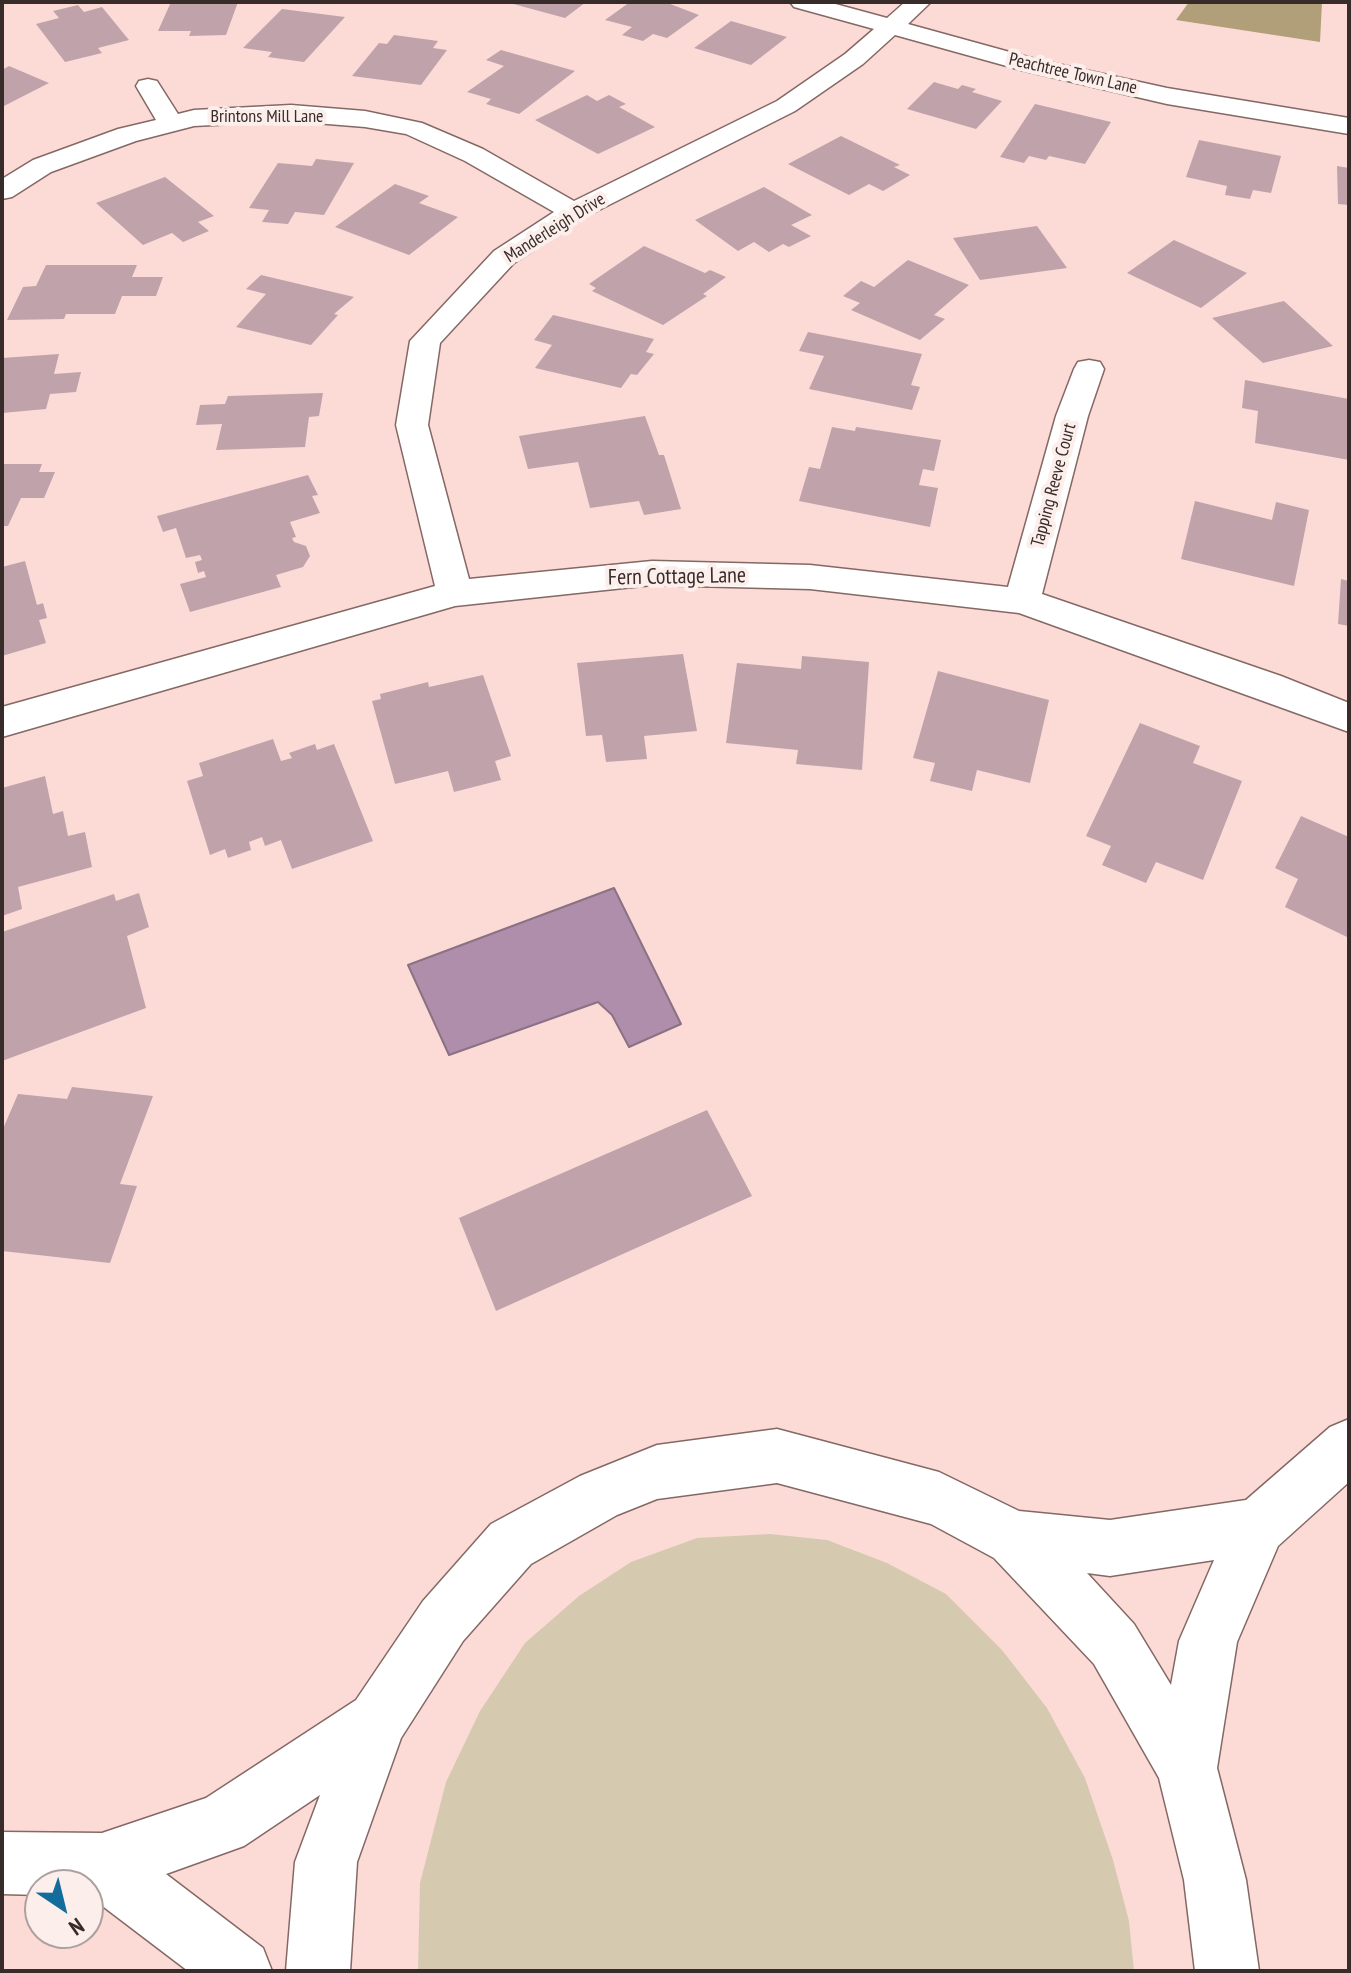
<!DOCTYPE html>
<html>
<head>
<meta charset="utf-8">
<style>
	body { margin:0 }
	#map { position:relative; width:1351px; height:1973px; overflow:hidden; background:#fcdbd6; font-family:"PT Sans Narrow",sans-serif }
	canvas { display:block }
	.frame { position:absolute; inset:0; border:4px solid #382c2a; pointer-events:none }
	.north { position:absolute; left:24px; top:1869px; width:80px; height:80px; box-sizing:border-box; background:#fbeeeb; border:2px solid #ada09e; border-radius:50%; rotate:145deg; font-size:22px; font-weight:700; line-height:32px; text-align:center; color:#382c2a }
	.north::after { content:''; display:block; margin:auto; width:28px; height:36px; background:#146c9c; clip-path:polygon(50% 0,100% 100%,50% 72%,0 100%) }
</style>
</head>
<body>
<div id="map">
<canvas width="1351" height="1973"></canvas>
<div class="frame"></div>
<div class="north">N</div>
</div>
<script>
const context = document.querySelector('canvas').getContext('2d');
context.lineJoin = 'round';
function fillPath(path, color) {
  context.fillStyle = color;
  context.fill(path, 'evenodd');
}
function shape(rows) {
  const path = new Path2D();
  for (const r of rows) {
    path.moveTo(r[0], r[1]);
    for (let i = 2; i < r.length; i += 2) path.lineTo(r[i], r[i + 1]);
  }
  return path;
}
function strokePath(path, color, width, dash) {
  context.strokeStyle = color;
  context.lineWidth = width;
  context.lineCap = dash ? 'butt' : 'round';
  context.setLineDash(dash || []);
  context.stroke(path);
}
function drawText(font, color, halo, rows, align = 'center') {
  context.font = font + ' "PT Sans Narrow",sans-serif';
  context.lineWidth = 8;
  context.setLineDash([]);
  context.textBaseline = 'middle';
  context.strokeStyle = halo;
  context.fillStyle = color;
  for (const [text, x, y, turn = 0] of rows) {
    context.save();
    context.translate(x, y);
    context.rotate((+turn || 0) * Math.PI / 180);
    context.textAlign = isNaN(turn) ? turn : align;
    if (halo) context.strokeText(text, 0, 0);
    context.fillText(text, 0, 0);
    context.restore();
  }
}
const green = shape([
	[770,1534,827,1540,887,1563,946,1594,1002,1650,1047,1708,1085,1778,1113,1860,1129,1921,1134,1971,418,1971,420,1883,446,1782,480,1711,525,1643,579,1596,631,1562,697,1538]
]);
const forest = shape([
	[1189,2,1322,2,1320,42,1176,20]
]);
const water = shape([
	[614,888,681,1024,629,1047,612,1015,598,1002,449,1055,408,965,614,888]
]);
const building = shape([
	[171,2,238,2,226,35,189,36,191,31,158,31],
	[506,2,586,2,565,18],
	[630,2,665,2,699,15,667,38,653,34,643,41,622,35,632,27,605,20],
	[78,5,84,12,102,7,129,40,98,48,102,53,65,62,36,24,59,18,53,11],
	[282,9,345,17,304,62,268,57,272,52,243,48],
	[731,21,787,37,751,65,694,48],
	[394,35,438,41,433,48,447,50,421,85,352,76,379,43,387,44],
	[501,50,575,71,519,114,486,104,491,99,467,92,504,66,486,60],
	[9,66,49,83,2,107,2,70],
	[934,82,958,89,962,85,976,89,972,92,1002,101,976,129,907,109],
	[587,95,597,101,609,95,626,104,619,107,655,127,598,154,535,120],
	[1035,104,1111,122,1085,164,1049,156,1046,160,1029,156,1024,163,1000,157],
	[841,136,900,165,894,167,910,175,883,191,869,184,849,195,788,164],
	[1199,140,1281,156,1271,193,1253,190,1250,199,1225,195,1227,186,1186,177],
	[316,159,354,163,324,215,295,212,288,224,262,222,269,210,249,208,278,163,312,166],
	[1337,166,1349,168,1349,205,1338,204],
	[165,177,214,216,198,222,209,231,183,242,172,233,143,245,96,203],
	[395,184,429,196,419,203,458,217,409,255,335,227],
	[764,187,812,215,791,225,811,236,789,247,783,244,769,252,754,242,738,251,695,220],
	[1037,226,1067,268,980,280,953,238],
	[1174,240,1247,273,1201,308,1127,273],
	[644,246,705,273,710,270,726,277,703,294,707,296,663,325,592,291,596,288,589,284],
	[908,260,969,285,934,315,945,319,920,340,851,310,860,303,843,296,861,281,874,287],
	[46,265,137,265,132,277,163,277,156,296,122,296,115,314,66,314,64,319,7,320,23,287,36,286],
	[261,275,354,297,334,314,338,315,311,345,236,327,266,294,246,289],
	[1284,301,1333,346,1263,363,1212,318],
	[553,315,654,339,646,352,654,354,637,375,631,374,621,388,535,368,552,345,534,340],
	[808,332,922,354,911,385,920,387,912,410,809,389,824,356,799,351],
	[59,354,54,374,81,372,76,392,50,394,46,409,2,413,2,358],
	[1245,380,1349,399,1349,460,1255,443,1258,411,1242,408],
	[323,393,319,416,309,417,305,447,216,450,222,424,196,425,200,405,225,404,228,396],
	[645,416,659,455,664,455,681,509,644,515,639,501,590,508,578,462,528,469,519,436],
	[832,427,855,431,856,427,941,440,934,471,923,469,919,485,938,488,930,527,799,501,809,467,820,469],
	[2,464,42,464,39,472,55,472,44,498,21,498,8,526,2,526],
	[308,475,318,495,312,496,320,513,290,522,296,537,292,538,294,542,306,546,310,556,303,567,276,575,281,587,190,612,180,584,206,577,204,571,198,573,195,562,202,560,200,555,186,558,176,528,163,532,157,516],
	[1195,501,1272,520,1276,502,1309,510,1294,586,1181,559],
	[25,561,37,605,43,603,47,618,39,620,46,643,2,656,2,567],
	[1341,579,1349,581,1349,626,1338,624],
	[683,654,697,731,644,736,647,759,606,762,602,735,586,736,577,663],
	[802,656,869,662,862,770,796,764,798,750,726,743,737,663,801,669],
	[938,671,1049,700,1030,783,977,770,972,791,930,781,935,763,913,758],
	[483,675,511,756,495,761,501,780,454,792,448,771,395,784,372,701,381,699,380,694,428,682,429,687],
	[1140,723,1200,746,1193,763,1242,781,1203,880,1156,862,1146,883,1102,865,1111,846,1086,836],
	[273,739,281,761,292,758,289,753,315,744,317,750,334,744,373,841,292,869,281,840,265,846,262,837,249,842,251,850,228,858,225,849,210,855,187,781,203,776,199,763],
	[45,776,53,814,63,811,68,836,85,832,92,867,18,887,22,909,2,916,2,788],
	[1301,816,1349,837,1349,938,1285,907,1298,879,1275,868],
	[139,893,149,927,127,936,146,1008,2,1061,2,932,114,894,116,901],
	[72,1087,153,1096,120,1184,137,1186,110,1263,2,1251,2,1131,18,1094,67,1099],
	[707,1110,752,1196,496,1311,459,1218]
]);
const street = shape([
	[790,2,828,2,887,18,905,2,931,2,908,24,1035,59,1167,88,1349,118,1349,134,1167,104,1021,70,895,35,863,64,795,111,583,218,514,263,440,343,428,425,469,579,652,561,810,565,1008,587,1056,416,1074,369,1078,362,1089,360,1100,362,1104,369,1088,416,1042,594,1281,676,1349,703,1349,732,1019,613,810,589,652,585,455,606,2,737,2,707,435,586,396,425,410,341,494,251,554,212,465,161,406,134,365,127,291,121,194,126,136,141,51,172,12,197,2,199,2,179,33,160,118,129,156,120,136,86,139,81,148,79,157,81,178,114,194,110,291,105,365,111,422,123,483,149,574,201,777,101,845,54,874,29,794,7,790,2],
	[1349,1419,1349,1482,1278,1546,1237,1642,1217,1768,1246,1880,1259,1971,1195,1971,1184,1880,1159,1778,1094,1664,994,1558,931,1524,777,1483,657,1499,617,1515,531,1564,463,1641,401,1738,357,1862,350,1971,286,1971,295,1862,320,1795,244,1846,166,1874,263,1948,272,1971,188,1971,88,1895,88,1885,40,1885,40,1895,2,1894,2,1832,102,1833,206,1798,356,1700,423,1601,491,1524,580,1476,657,1445,777,1429,939,1472,1019,1511,1110,1520,1246,1500,1330,1427,1349,1419],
	[1214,1560,1179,1641,1171,1685,1134,1624,1087,1573,1110,1576,1214,1560]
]);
const farStreetnames = [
	["Peachtree Town Lane",1073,74,13],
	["Brintons Mill Lane",267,117],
	["Manderleigh Drive",555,228,-32],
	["Tapping Reeve Court",1054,485,-75]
];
const streetNames = [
	["Fern Cottage Lane",677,577,-1]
];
fillPath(green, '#d5cab0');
fillPath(forest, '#b09f79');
fillPath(water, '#ae8eab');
strokePath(water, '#8b7184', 2);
fillPath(building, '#c0a2ab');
strokePath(street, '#846864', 3);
fillPath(street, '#fff');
drawText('18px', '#382c2a', '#fbeeeb', farStreetnames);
drawText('22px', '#382c2a', '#fbeeeb', streetNames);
</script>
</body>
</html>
